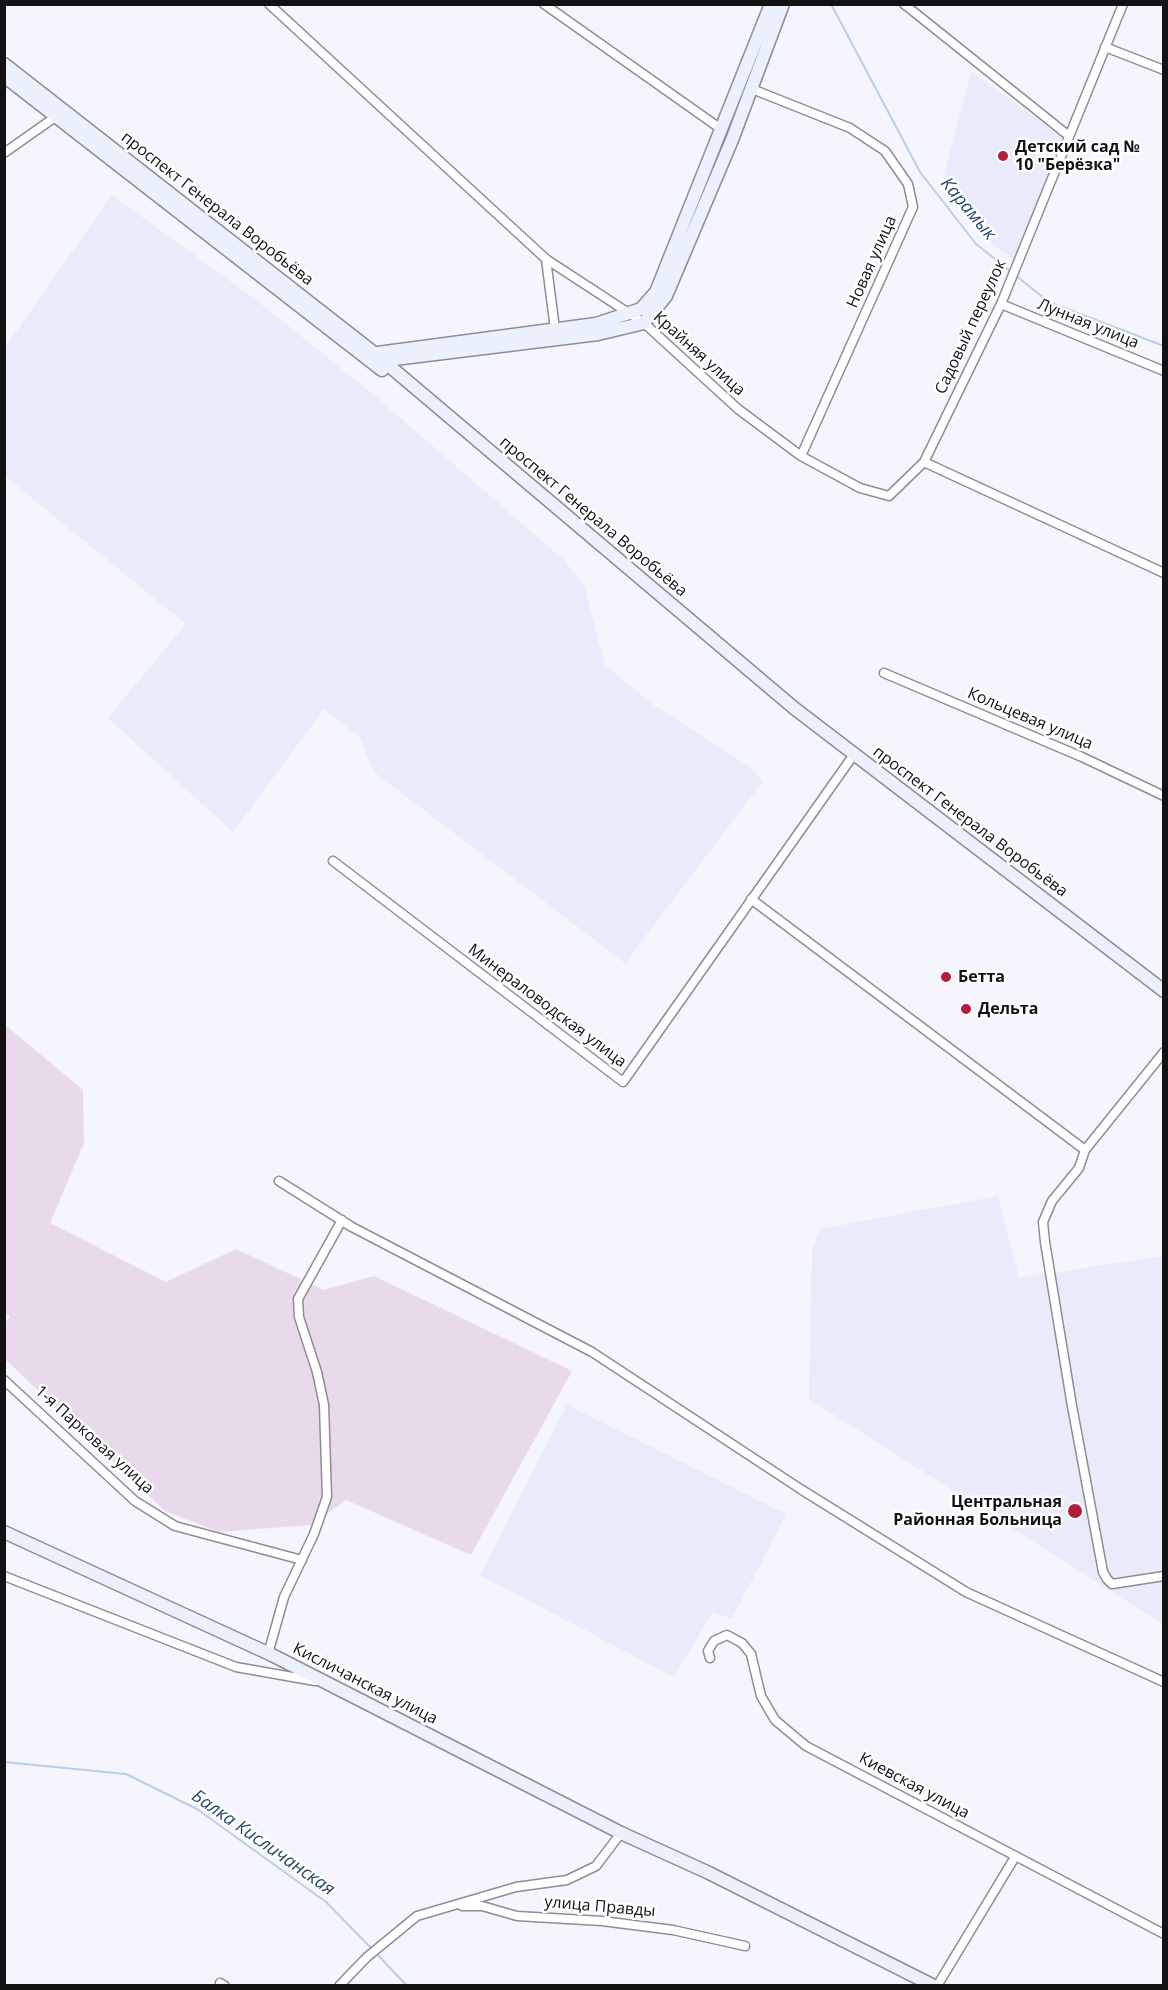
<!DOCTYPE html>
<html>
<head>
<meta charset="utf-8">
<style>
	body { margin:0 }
	#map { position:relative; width:1168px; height:1990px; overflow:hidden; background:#f5f5fe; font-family:"Open Sans",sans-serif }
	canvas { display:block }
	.frame { position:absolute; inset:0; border:6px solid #121215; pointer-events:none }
</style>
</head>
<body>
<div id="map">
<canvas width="1168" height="1990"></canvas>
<div class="frame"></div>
</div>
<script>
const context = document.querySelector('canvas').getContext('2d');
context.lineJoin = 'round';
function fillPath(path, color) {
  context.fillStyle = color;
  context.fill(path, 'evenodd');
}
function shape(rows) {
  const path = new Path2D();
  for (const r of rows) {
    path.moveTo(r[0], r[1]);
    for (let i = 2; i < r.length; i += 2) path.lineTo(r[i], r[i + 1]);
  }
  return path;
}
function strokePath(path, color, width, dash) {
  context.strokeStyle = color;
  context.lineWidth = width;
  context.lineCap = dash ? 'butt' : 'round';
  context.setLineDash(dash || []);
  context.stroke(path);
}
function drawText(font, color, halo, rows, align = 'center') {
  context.font = font + ' "Open Sans",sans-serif';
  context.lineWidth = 5;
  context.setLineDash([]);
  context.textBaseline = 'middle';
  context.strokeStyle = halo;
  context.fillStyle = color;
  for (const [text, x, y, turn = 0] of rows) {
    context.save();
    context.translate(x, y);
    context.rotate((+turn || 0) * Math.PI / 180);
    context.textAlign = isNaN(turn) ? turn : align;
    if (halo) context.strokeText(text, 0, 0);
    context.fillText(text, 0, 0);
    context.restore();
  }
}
const built = shape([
	[971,71,1063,138,1014,260,986,239,948,184,945,173],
	[112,195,256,300,368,390,565,561,584,586,605,665,652,704,750,767,763,781,625,963,374,772,359,736,324,709,233,832,108,718,186,624,5,476,4,349],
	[998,1196,1019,1278,1163,1256,1163,1624,809,1399,812,1251,820,1229],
	[567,1405,786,1514,732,1619,713,1612,674,1677,480,1575]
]);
const green = shape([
	[4,1024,83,1090,84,1143,50,1223,166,1282,236,1249,324,1290,374,1276,572,1371,471,1555,346,1500,311,1525,219,1532,165,1511,5,1359,5,1323,10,1317,4,1310]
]);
const stream = shape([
	[831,4,920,172,976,244,1049,302,1164,346],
	[4,1762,126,1774,197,1809,326,1902,372,1949],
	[376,1953,407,1986]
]);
const street = shape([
	[269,4,546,259,644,323,738,409,801,456,860,488,889,496,924,462,1164,573],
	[544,4,721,129],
	[904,4,1069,136],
	[1105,47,1164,70],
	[752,89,850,128,885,151,908,184,913,207,801,456],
	[4,153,58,115],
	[546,259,555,329],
	[1001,304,1164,371],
	[924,462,1001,304,1123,4],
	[884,673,1082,757,1164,796],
	[333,861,623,1082,850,760],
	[751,899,1085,1150],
	[1164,1052,1085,1150,1079,1168,1052,1201,1043,1222,1045,1242,1072,1406,1103,1572,1107,1579,1112,1584,1164,1576],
	[279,1181,352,1227,592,1352,802,1490,966,1592,1164,1682],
	[4,1380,135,1501,175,1526,302,1560],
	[4,1576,236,1667,315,1681],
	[268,1654,284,1597,314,1534,327,1497,324,1405,317,1372,299,1317,298,1299,342,1220],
	[710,1658,708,1651,714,1641,727,1635,742,1643,751,1654,761,1696,775,1720,806,1746,1164,1934],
	[462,1906,482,1906,517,1916,602,1921,673,1930,745,1946],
	[220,1983,225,1986],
	[339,1986,367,1957,417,1916,516,1887,567,1880,596,1866,621,1833],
	[937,1986,1015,1857]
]);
const secondary = shape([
	[4,64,374,353,794,708,1164,991],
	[4,76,382,370],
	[370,354,596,324,641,309,656,292,771,4],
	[378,361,598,334,644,323,666,296,732,140,783,4],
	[4,1532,272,1655,621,1833,707,1872,934,1986]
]);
const markers = [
	[1003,156,6,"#b11d3a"],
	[946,977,6,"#b11d3a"],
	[966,1009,6,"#b11d3a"],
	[1075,1511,8,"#b11d3a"]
];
const poiNames = [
	["Детский сад №",1015,147],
	["10 \"Берёзка\"",1015,165],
	["Бетта",958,977],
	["Дельта",978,1009],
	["Центральная",1062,1502,"right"],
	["Районная Больница",1062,1520,"right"]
];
const streetNames = [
	["проспект Генерала Воробьёва",217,209,38],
	["Новая улица",872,262,-66],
	["Лунная улица",1088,324,22],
	["Садовый переулок",971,327,-65],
	["Крайняя улица",699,354,42],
	["проспект Генерала Воробьёва",593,517,40],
	["Кольцевая улица",1030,719,23],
	["проспект Генерала Воробьёва",970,822,37],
	["Минераловодская улица",547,1006,37],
	["1-я Парковая улица",94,1440,42],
	["Кисличанская улица",365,1684,27],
	["Киевская улица",914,1786,28],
	["улица Правды",600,1907,5]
];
const waterNames = [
	["Карамык",968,209,50],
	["Балка Кисличанская",263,1843,35]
];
fillPath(built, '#e9eafa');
fillPath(green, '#e9daeb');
strokePath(stream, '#b7cfe6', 2);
strokePath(street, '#8d8d96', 11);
strokePath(secondary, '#8d8d96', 15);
strokePath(street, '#fff', 8);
strokePath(secondary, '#eaf0fc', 12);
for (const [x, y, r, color] of markers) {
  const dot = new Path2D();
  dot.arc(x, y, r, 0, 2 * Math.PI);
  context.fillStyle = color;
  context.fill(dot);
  strokePath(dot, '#fff', 2);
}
drawText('bold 16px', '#121215', '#fff', poiNames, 'left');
drawText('16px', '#121215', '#fff', streetNames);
drawText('italic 18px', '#254b6c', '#fff', waterNames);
</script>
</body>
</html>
